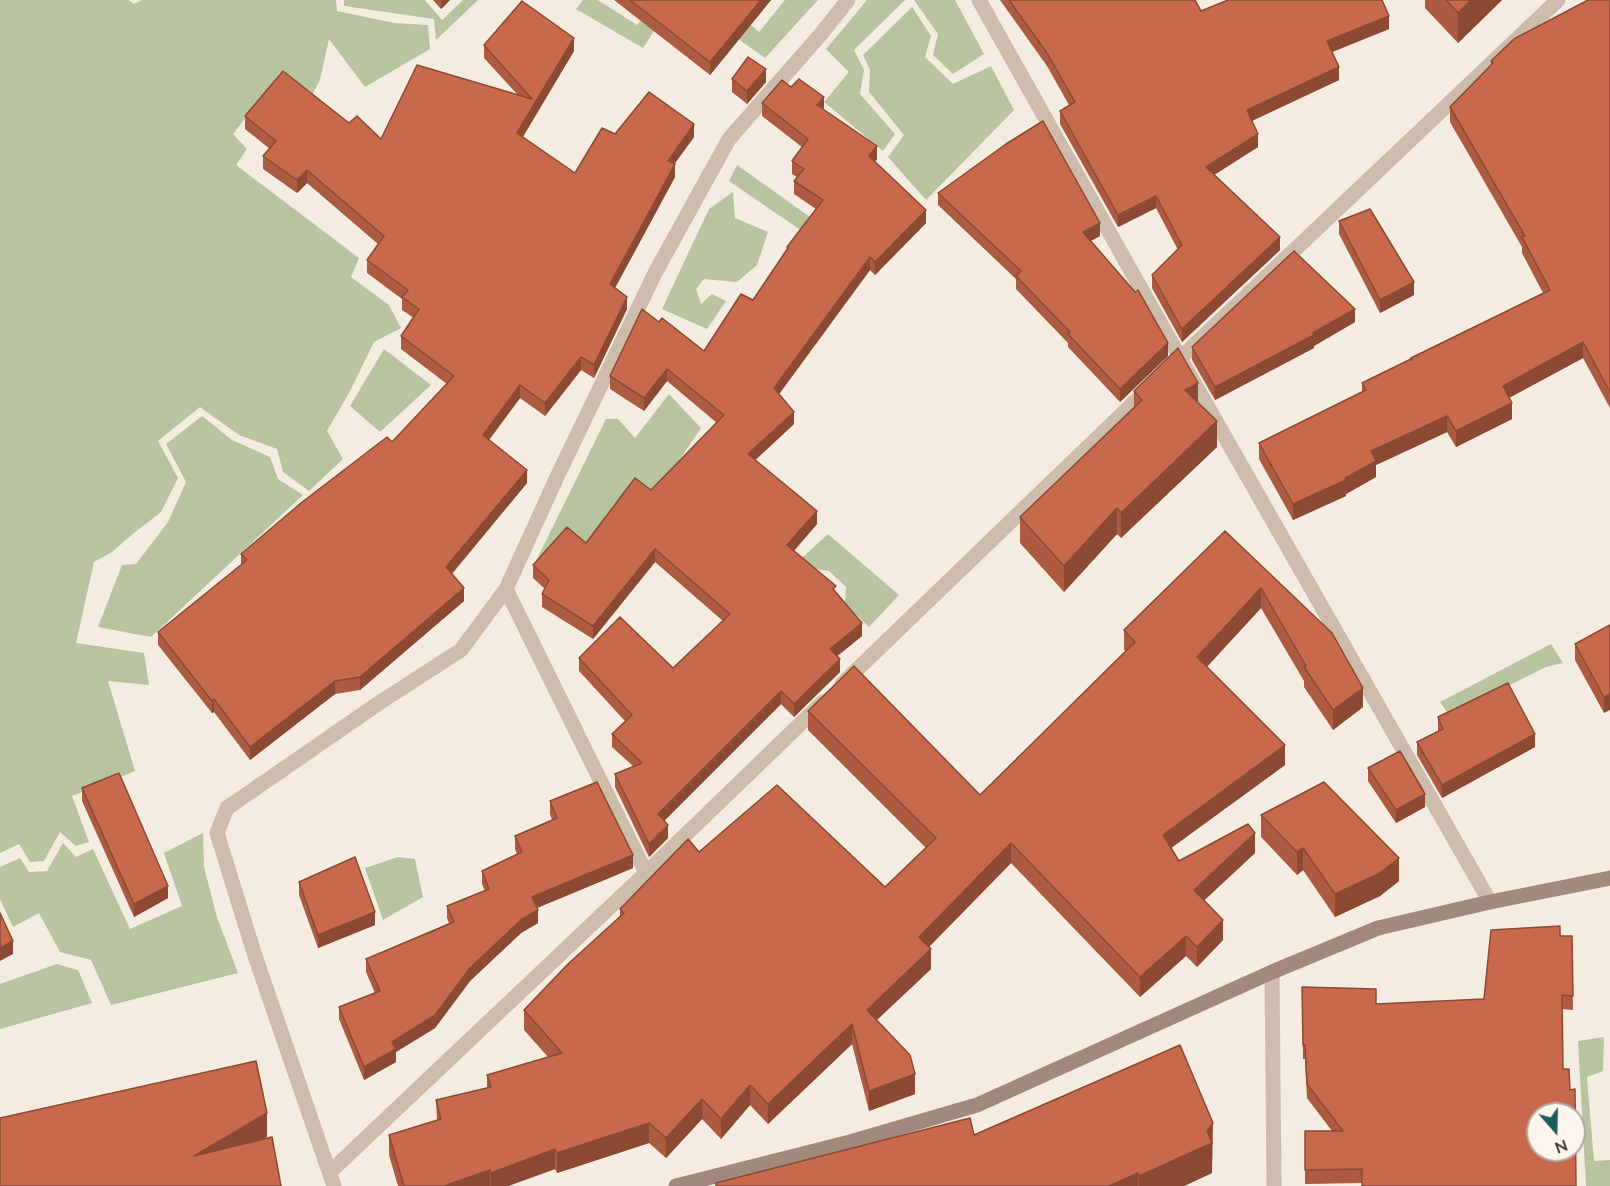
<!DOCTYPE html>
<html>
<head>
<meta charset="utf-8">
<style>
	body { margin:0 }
	#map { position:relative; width:1610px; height:1186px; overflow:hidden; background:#f4ebe1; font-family:Mulish,sans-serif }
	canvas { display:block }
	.north { position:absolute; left:1526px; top:1102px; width:60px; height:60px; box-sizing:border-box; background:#fbf5ee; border:2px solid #aea6a0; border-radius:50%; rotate:160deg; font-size:16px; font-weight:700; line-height:24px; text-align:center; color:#3b302b }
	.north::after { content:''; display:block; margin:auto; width:21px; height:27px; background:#1f5a5e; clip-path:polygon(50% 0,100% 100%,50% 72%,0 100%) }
</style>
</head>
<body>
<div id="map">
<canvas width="1610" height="1186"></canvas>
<div class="north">N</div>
</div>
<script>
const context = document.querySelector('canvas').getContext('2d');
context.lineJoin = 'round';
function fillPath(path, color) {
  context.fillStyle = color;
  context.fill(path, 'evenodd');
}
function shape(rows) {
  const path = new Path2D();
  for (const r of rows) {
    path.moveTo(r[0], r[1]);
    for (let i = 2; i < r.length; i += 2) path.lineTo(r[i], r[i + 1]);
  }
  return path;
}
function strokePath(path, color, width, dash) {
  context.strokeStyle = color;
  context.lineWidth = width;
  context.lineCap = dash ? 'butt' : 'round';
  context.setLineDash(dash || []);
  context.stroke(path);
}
const green = shape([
	[0,0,129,0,134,4,142,0,336,0,337,11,394,23,428,25,430,49,365,87,329,39,320,80,312,95,280,73,233,134,247,149,236,165,359,258,351,277,389,305,401,328,374,342,349,393,327,431,343,459,309,491,283,472,277,449,239,435,200,407,158,441,178,478,161,512,134,533,112,552,94,562,76,643,144,653,149,685,108,681,135,771,72,796,89,842,76,846,60,832,44,861,30,862,19,844,0,853],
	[344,0,425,0,442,20,463,0,478,0,436,40,434,19,344,6],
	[583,0,598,0,637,25,654,6,666,12,643,48,576,9],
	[722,0,759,32,785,0,818,0,765,58,710,19],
	[867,0,905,0,854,50,864,70,860,94,895,134,883,151,824,102,849,72,826,49],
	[914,0,955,0,984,54,953,74,933,55,938,34],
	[912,7,931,36,925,57,953,84,991,66,1014,110,926,200,888,157,904,135,869,92,870,70,863,55],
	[737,165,838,237,831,251,729,181],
	[733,192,735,218,768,232,757,265,737,282,704,279,696,289,701,304,712,294,726,301,707,329,662,309,709,209],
	[384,349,431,385,380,432,350,406],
	[669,394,701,428,671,472,672,488,586,547,534,565,606,419,618,419,635,438],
	[202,416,232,440,270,457,278,479,303,495,151,637,98,627,122,565,136,564,168,522,186,482,166,444],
	[828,534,899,595,869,627,845,604,846,587,829,571,810,568,802,558],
	[1551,644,1563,663,1546,667,1449,715,1440,702],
	[203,833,204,867,217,917,238,973,111,1005,91,960,60,952,39,913,13,927,0,899,0,867,20,858,29,872,47,871,63,843,76,857,93,849,130,929,182,906,164,853],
	[398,857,415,859,423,897,383,920,365,868],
	[57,964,78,970,92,1003,0,1029,0,984],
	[1604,1037,1603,1071,1587,1077,1594,1161,1610,1160,1610,1186,1586,1186,1578,1041]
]);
const street = shape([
	[979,0,1180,358,1490,902],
	[1168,370,1558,0],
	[506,589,646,873],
	[842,684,1147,390],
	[1272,972,1274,1186],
	[330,1172,646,873,823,702],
	[334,1186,255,956,217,833,227,808,379,703,461,650,506,589,556,479,655,273,729,139,821,34,848,0]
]);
const secondary = shape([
	[676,1186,850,1142,977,1105,1272,972,1378,928,1490,902,1610,878]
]);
const wall = shape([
	[433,0,450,0,441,9],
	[614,0,771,0,710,75],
	[1000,0,1195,0,1201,11,1389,29,1332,52,1339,80,1252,121,1258,147,1214,175,1280,250,1182,342,1152,288,1152,275,1178,250,1156,208,1118,227,1060,124,1060,111,1069,105,1047,66],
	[1425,0,1502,0,1458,43,1425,8],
	[1610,0,1610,408,1583,358,1509,398,1512,419,1456,447,1447,432,1376,465,1376,477,1346,494,1346,496,1293,520,1259,459,1259,443,1362,392,1362,383,1543,293,1522,253,1522,247,1450,122,1450,107,1491,65,1491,61],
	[484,45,574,51,523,137,575,173,615,134,694,137,674,164,675,177,615,288,627,309,594,378,581,370,545,416,520,398,489,440,527,483,452,574,464,601,360,690,335,694,250,760,214,712,212,713,158,645,158,632,241,565,241,554,392,442,447,384,401,349,401,336,414,318,402,310,402,299,367,273,367,260,378,244,307,183,297,193,263,169,263,156,270,149,245,129,245,116,349,123,381,139,517,94,484,58],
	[732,79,766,82,747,104,732,92],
	[762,103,824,110,877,159,875,162,926,223,875,275,870,270,779,394,794,424,755,460,817,524,794,551,836,592,862,636,837,656,840,672,794,717,781,704,664,821,668,838,649,857,615,787,615,774,633,766,612,747,612,734,625,721,579,671,579,658,673,668,723,621,655,562,593,639,542,607,542,594,545,589,533,578,533,565,586,543,651,490,717,423,667,381,644,411,610,389,610,376,659,322,704,351,753,300,787,250,787,247,816,209,794,194,794,181,797,177,792,174,792,161,802,147,762,116],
	[938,193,1100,236,1090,241,1168,356,1120,402,1068,347,1068,343,1016,289,1016,279,938,205],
	[1339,221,1414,295,1380,313,1339,234],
	[1355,322,1314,346,1314,348,1215,400,1192,360,1192,347],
	[1134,391,1198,402,1217,447,1121,538,1117,534,1064,592,1020,543,1020,517,1134,408],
	[1225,531,1363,707,1333,730,1304,687,1304,681,1261,608,1207,667,1285,765,1171,848,1179,861,1255,853,1204,900,1223,940,1197,967,1186,956,1140,997,1011,863,929,947,931,969,877,1020,915,1094,869,1111,852,1044,768,1124,750,1105,721,1139,702,1119,666,1158,649,1143,557,1173,555,1169,508,1186,398,1186,389,1155,389,1135,437,1120,436,1100,487,1088,487,1075,548,1057,524,1030,524,1010,620,916,620,909,699,852,885,887,926,848,808,730,808,711,980,795,1126,651,1124,650,1124,630],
	[1610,625,1604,713,1575,660,1575,644],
	[1438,717,1535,747,1442,798,1417,755,1417,742,1438,731],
	[1368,768,1425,807,1396,823,1368,781],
	[82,788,168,898,134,917,82,801],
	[550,801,633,868,537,908,538,923,521,933,470,981,435,1028,396,1052,396,1062,364,1080,339,1019,339,1007,375,993,366,972,366,959,449,923,447,918,447,906,485,891,482,884,482,871,517,854,515,849,515,836,552,820,550,814],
	[1261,815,1399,881,1380,896,1335,917,1303,870,1297,875,1261,837],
	[299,882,375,925,318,948,299,895],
	[1560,936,1572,936,1573,1010,1562,1009,1362,1183,1305,1184,1305,1131,1332,1131,1307,1098,1305,1059,1303,1059,1302,987,1376,1004,1484,999],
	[974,1135,1213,1153,1212,1154,1212,1173,1184,1186,716,1186]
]);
const shadedWall = shape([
	[441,0,450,0,441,9],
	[761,0,771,0,710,75,710,62],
	[1471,0,1502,0,1458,43,1458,13],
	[1389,16,1389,29,1327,54,1327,41],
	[574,38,574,51,517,146,517,133],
	[1339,67,1339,80,1247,123,1247,110],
	[766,69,766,82,747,104,747,91],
	[824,97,824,109,817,105],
	[694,124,694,137,668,173,668,161],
	[1258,134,1258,147,1206,180,1206,167],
	[877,146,877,159,869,169,869,156],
	[675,164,675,177,610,297,610,284],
	[307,170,307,183,297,193,297,180],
	[1156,196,1156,208,1118,227,1118,215],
	[926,210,926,223,875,275,875,262],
	[1100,223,1100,236,1083,245,1083,232],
	[1280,237,1280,250,1182,342,1182,329],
	[870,257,870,270,774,401,774,388],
	[1414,282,1414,295,1380,313,1380,300],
	[627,297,627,309,594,378,594,365],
	[1355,309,1355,322,1314,346,1314,348,1215,400,1215,387,1313,333],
	[1583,342,1583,358,1503,401,1503,386],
	[1168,343,1168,356,1120,402,1120,389],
	[581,357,581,370,545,416,545,403],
	[667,369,667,381,644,411,644,398],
	[1198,383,1198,409,1185,390],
	[520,385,520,398,483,448,483,435],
	[1512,403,1512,419,1456,447,1456,431],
	[794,412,794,424,748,467,748,454],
	[1447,416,1447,432,1376,465,1376,477,1346,494,1346,496,1293,520,1293,504,1345,478,1371,451],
	[1217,421,1217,447,1121,538,1121,513],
	[527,470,527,483,446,580,446,567],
	[1117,508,1117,534,1064,592,1064,566],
	[817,511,817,524,787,558,787,545],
	[655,549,655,562,593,639,593,626],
	[464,588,464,601,360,690,360,677],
	[1261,588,1261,608,1197,677,1197,657],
	[862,623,862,636,830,662,830,649],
	[840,659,840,672,794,717,794,704],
	[335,681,335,694,250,760,250,747],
	[1363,688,1363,707,1333,730,1333,710],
	[781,691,781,704,658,827,658,814],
	[1610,694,1610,710,1604,713,1604,697],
	[214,699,214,712,212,713,212,701],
	[1535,734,1535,747,1442,798,1442,785],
	[1285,745,1285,765,1163,854,1163,835],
	[1425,794,1425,807,1396,823,1396,810],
	[668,825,668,838,649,857,649,844],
	[1255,833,1255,853,1194,910,1194,890],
	[1011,843,1011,863,919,957,919,937],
	[1303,848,1303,870,1297,875,1297,852],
	[633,855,633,868,532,910,532,897],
	[1399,858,1399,881,1380,896,1335,917,1335,894],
	[168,886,168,898,134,917,134,904],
	[538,910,538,923,521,933,470,981,435,1028,396,1052,396,1062,364,1080,364,1067,521,920],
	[375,912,375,925,318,948,318,935],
	[1223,920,1223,940,1197,967,1197,947],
	[1186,936,1186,956,1140,997,1140,977],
	[13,941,13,954,0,961,0,948],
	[931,949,931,969,867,1029,867,1010],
	[852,1024,852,1044,768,1124,768,1104],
	[915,1074,915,1094,869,1111,869,1091],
	[750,1085,750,1105,721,1139,721,1119],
	[702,1099,702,1119,666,1158,666,1138],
	[267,1113,267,1137,194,1179,194,1156],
	[649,1123,649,1143,557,1173,557,1153],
	[1213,1123,1212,1173,1184,1186,1139,1186,1139,1176,1207,1131],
	[555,1149,555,1169,508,1186,491,1186,491,1173],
	[490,1170,490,1186,444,1186],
	[1138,1173,1138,1186,1109,1186]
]);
const building = shape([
	[630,0,761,0,710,62,630,0],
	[1009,0,1195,0,1201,11,1228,0,1382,0,1389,16,1327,41,1339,67,1247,110,1258,134,1206,167,1280,237,1182,329,1152,275,1182,245,1156,196,1118,215,1060,111,1075,102,1047,53,1009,0],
	[1446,0,1471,0,1458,13,1446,0],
	[1588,0,1610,0,1610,392,1583,342,1503,386,1512,403,1456,431,1447,416,1371,451,1376,461,1345,478,1346,480,1293,504,1259,443,1366,390,1362,383,1411,359,1412,360,1411,358,1550,290,1522,237,1525,236,1450,107,1493,63,1491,61,1514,39,1588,0],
	[522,1,574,38,517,133,575,173,602,128,615,134,649,92,694,124,668,161,675,164,610,284,627,297,594,365,581,357,545,403,520,385,483,435,527,470,446,567,464,588,360,677,335,681,250,747,214,699,212,701,158,632,247,560,241,554,301,503,387,437,392,442,454,376,401,336,419,309,402,297,408,290,367,260,384,236,307,170,297,180,263,156,276,141,245,116,283,71,349,123,357,116,381,139,417,65,532,99,484,45,522,1],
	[748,57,766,69,747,91,732,79,748,57],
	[799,79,824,97,817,105,877,146,869,156,926,210,875,262,870,257,774,388,794,412,748,454,817,511,787,545,836,586,833,589,862,623,830,649,840,659,794,704,781,691,658,814,668,825,649,844,615,774,642,763,612,734,632,715,579,658,620,617,673,668,730,614,655,549,593,626,542,594,549,580,533,565,567,527,586,543,635,478,651,490,724,415,667,369,644,398,610,376,642,309,659,322,662,318,704,351,741,294,753,300,788,248,787,247,823,200,794,181,804,169,792,161,808,139,762,103,782,80,791,87,799,79],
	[1043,121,1100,223,1083,232,1135,292,1138,290,1168,343,1120,389,1068,334,1070,332,1016,276,1021,271,938,193,1006,144,1043,121],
	[1370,209,1414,282,1380,300,1339,221,1370,209],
	[1294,251,1355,309,1313,333,1314,335,1215,387,1192,347,1294,251],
	[1178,348,1198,383,1185,390,1217,421,1121,513,1117,508,1064,566,1020,517,1142,400,1134,391,1178,348],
	[1225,531,1332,633,1363,688,1333,710,1304,667,1306,666,1261,588,1197,657,1285,745,1163,835,1179,861,1248,824,1255,833,1194,890,1223,920,1197,947,1186,936,1140,977,1011,843,919,937,931,949,867,1010,910,1055,915,1074,869,1091,852,1024,768,1104,750,1085,721,1119,702,1099,666,1138,649,1123,557,1153,555,1149,491,1173,490,1170,444,1186,404,1186,389,1135,441,1119,436,1100,491,1087,487,1075,562,1053,524,1010,568,964,624,913,620,909,688,839,699,852,777,785,885,887,936,838,808,711,854,666,980,795,1135,642,1124,630,1225,531],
	[1610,625,1610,694,1604,697,1575,644,1610,625],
	[1508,683,1535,734,1442,785,1417,742,1443,729,1438,717,1508,683],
	[1400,751,1425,794,1396,810,1368,768,1400,751],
	[119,773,168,886,134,904,82,788,119,773],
	[597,782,633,855,532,897,538,910,521,920,470,968,435,1015,392,1042,396,1049,364,1067,339,1007,380,991,366,959,454,922,447,906,489,889,482,871,522,852,515,836,557,818,550,801,597,782],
	[1324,782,1399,858,1380,873,1335,894,1303,848,1297,852,1261,815,1324,782],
	[355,857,375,912,318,935,299,882,355,857],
	[0,913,13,941,0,948,0,913],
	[1560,926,1560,936,1572,936,1573,996,1562,995,1563,1069,1569,1069,1570,1090,1575,1089,1576,1186,1362,1186,1362,1169,1305,1170,1305,1131,1343,1131,1307,1084,1305,1045,1303,1045,1302,987,1376,989,1376,1004,1484,999,1491,930,1560,926],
	[1538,1114,1574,1114,1574,1150,1538,1150,1538,1114],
	[1180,1045,1213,1123,1207,1131,1212,1143,1139,1176,1138,1173,1109,1186,716,1186,716,1183,970,1118,974,1135,1180,1045],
	[256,1061,267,1113,194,1156,272,1137,281,1186,0,1186,0,1118,256,1061]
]);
fillPath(green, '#b8c4a0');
strokePath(street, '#cdbbac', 15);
strokePath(secondary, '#a18a7d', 15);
fillPath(wall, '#ac5a40');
fillPath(shadedWall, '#8c4a34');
fillPath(building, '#c8694b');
strokePath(building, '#8c4a34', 1.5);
</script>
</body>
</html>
